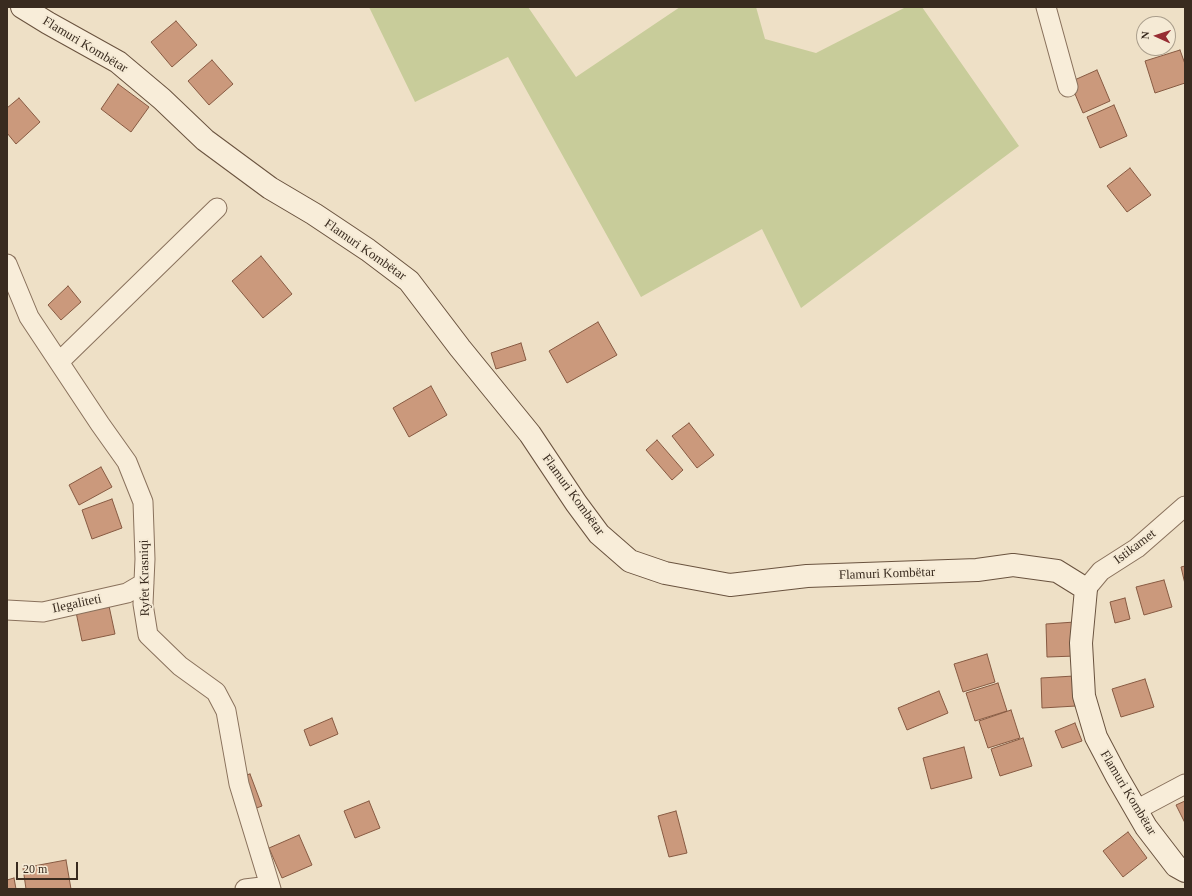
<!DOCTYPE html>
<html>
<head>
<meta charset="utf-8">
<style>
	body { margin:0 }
	#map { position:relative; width:1192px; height:896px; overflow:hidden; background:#eee0c6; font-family:Georgia,serif }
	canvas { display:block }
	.frame { position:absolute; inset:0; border:8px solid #392b1f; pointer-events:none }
	.north { position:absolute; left:1136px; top:16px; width:40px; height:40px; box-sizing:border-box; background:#f5ead5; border:1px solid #aa9e8c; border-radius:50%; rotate:273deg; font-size:11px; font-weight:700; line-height:16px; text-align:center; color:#392b1f }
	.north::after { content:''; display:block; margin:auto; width:14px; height:18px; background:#972d33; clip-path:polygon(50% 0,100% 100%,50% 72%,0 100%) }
	.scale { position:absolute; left:16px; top:862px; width:62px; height:18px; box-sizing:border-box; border:2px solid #392b1f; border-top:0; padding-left:5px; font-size:12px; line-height:14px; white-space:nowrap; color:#392b1f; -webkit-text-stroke:3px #f5ead5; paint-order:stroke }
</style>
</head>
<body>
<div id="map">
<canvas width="1192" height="896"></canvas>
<div class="frame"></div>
<div class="north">N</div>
<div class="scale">20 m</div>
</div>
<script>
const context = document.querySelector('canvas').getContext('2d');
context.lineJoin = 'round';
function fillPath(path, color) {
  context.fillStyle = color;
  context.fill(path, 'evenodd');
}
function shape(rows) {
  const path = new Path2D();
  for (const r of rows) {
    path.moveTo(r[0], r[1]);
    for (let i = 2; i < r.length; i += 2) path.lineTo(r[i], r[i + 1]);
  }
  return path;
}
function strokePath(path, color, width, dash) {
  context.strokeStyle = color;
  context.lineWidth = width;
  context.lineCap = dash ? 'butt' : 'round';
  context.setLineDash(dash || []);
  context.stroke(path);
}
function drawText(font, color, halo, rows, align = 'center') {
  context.font = font + ' Georgia,serif';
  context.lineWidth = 4;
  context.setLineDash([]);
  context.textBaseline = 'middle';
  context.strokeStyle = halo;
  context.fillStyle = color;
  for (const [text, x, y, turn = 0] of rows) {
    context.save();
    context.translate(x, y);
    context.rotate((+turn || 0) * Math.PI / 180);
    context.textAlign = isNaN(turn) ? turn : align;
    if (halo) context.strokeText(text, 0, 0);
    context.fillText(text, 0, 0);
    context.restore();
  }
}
const green = shape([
	[369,7,528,7,576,77,680,7,756,7,765,39,816,53,906,7,922,7,1019,146,801,308,762,229,641,297,508,57,415,102]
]);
const building = shape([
	[176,21,197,45,172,67,151,42,176,21],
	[1180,50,1185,64,1185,83,1155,93,1145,61,1180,50],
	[212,60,233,84,209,105,188,81,212,60],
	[1097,70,1110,101,1083,113,1070,82,1097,70],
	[118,84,149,107,131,132,101,109,118,84],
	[19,98,40,122,16,144,7,133,7,108,19,98],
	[1114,105,1127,136,1100,148,1087,117,1114,105],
	[1130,168,1151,195,1127,212,1107,186,1130,168],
	[261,256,292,294,263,318,232,281,261,256],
	[68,286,81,302,61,320,48,305,68,286],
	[598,322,617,355,567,383,549,351,598,322],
	[521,343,526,360,496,369,491,353,521,343],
	[431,386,447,415,409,437,393,408,431,386],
	[689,423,714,455,697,468,672,436,689,423],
	[657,440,683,470,672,480,646,450,657,440],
	[101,467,112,487,79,505,69,485,101,467],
	[112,499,122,528,92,539,82,510,112,499],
	[1185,566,1185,584,1181,567,1185,566],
	[1164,580,1172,607,1144,615,1136,587,1164,580],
	[1125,598,1130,619,1115,623,1110,602,1125,598],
	[109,606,115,634,82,641,76,612,109,606],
	[1075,622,1076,656,1047,657,1046,624,1075,622],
	[987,654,995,682,963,692,954,664,987,654],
	[1074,676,1076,706,1042,708,1041,678,1074,676],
	[1145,679,1154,707,1121,717,1112,689,1145,679],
	[998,683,1007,711,975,721,966,693,998,683],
	[939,691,948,713,907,730,898,708,939,691],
	[1011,710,1020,738,988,748,979,721,1011,710],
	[332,718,338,734,310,746,304,730,332,718],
	[1075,723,1082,741,1062,748,1055,731,1075,723],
	[1023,738,1032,766,1000,776,991,749,1023,738],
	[964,747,972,778,931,789,923,758,964,747],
	[250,774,262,806,251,810,239,777,250,774],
	[369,801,380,828,355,838,344,811,369,801],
	[1185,801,1185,823,1176,805,1185,801],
	[676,811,687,853,669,857,658,816,676,811],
	[1128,832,1147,858,1123,877,1103,851,1128,832],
	[299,835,312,865,282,878,269,848,299,835],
	[66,860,71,889,26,889,23,868,66,860],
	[14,878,16,889,7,889,7,880,14,878]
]);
const street = shape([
	[1046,7,1068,87],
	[7,264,29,317,100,424,127,462,143,502,145,559,143,604,148,635,180,666,216,692,226,711,239,784,271,889],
	[59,362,217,208],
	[1086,589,1101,571,1137,548,1185,506],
	[7,610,43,612,127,593,144,583],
	[1136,810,1185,784],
	[245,889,270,886]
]);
const secondary = shape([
	[22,7,48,23,118,62,162,99,205,140,270,188,314,214,368,250,409,281,460,348,530,434,576,503,599,534,630,561,665,573,730,585,807,576,977,570,1013,565,1057,571,1086,589,1081,643,1084,696,1096,737,1116,775,1146,827,1176,866,1185,871]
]);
const streetNames = [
	["Flamuri Kombëtar",85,45,31],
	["Flamuri Kombëtar",365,250,35],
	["Flamuri Kombëtar",573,495,54],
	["Istikamet",1135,547,-37],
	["Flamuri Kombëtar",887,574,-2],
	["Ryfet Krasniqi",145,578,-91],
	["Ilegaliteti",77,604,-12],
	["Flamuri Kombëtar",1128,793,59]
];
fillPath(green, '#c8cc9a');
fillPath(building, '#cb997c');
strokePath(building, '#875a42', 1);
strokePath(street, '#89715c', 21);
strokePath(secondary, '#6a533f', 24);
strokePath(street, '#f8edd9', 19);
strokePath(secondary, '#f8edd9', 22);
drawText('13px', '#392b1f', '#f5ead5', streetNames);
</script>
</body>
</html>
